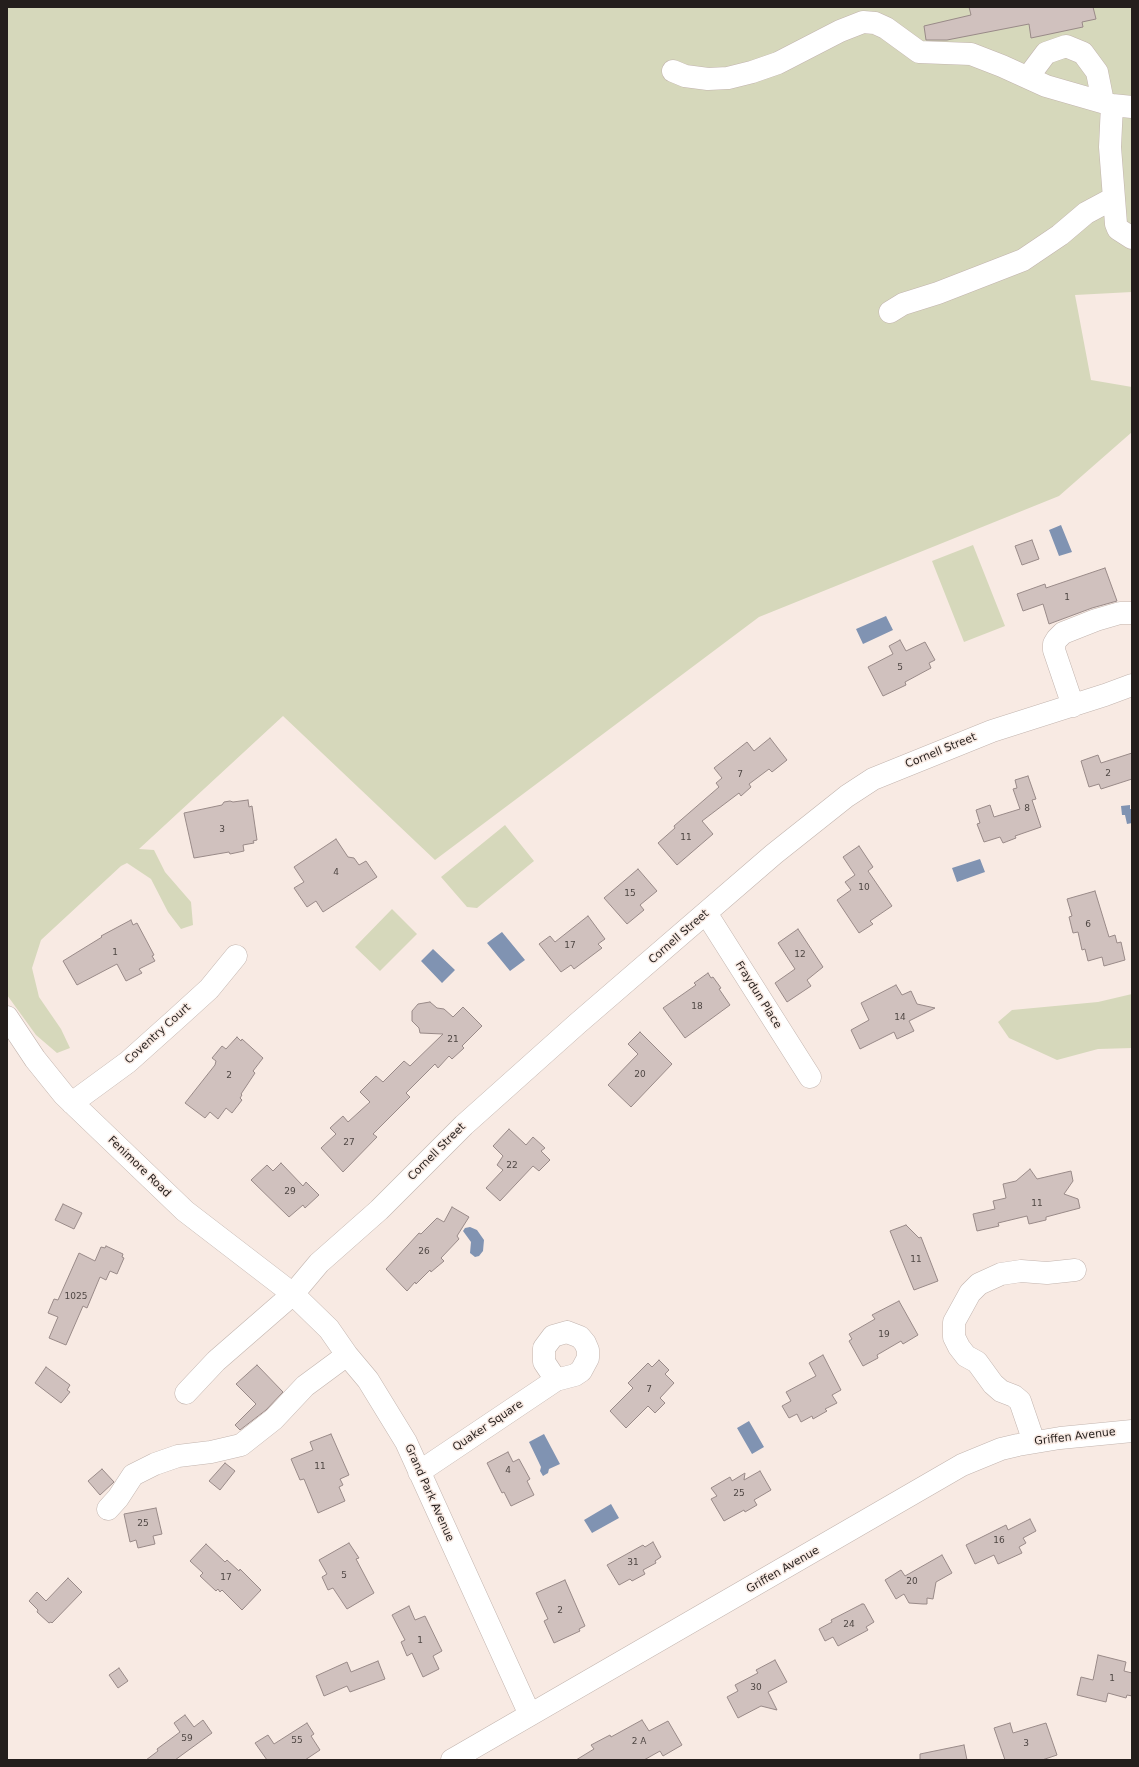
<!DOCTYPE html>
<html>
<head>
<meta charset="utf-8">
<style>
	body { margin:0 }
	#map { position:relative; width:1139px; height:1767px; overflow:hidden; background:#f8eae3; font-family:"DejaVu Sans",sans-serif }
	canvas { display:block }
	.frame { position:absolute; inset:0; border:8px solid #241e1c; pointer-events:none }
</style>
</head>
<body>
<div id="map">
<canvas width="1139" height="1767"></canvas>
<div class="frame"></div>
</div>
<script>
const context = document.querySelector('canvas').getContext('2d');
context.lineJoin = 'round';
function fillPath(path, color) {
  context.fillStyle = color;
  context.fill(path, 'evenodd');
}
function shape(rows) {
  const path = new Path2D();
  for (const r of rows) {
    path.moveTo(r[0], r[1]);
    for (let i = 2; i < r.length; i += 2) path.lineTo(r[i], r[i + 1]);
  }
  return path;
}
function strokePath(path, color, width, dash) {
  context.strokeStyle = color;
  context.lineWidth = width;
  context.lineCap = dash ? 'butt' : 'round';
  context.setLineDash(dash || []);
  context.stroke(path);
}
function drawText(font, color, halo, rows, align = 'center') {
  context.font = font + ' "DejaVu Sans",sans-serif';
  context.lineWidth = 3;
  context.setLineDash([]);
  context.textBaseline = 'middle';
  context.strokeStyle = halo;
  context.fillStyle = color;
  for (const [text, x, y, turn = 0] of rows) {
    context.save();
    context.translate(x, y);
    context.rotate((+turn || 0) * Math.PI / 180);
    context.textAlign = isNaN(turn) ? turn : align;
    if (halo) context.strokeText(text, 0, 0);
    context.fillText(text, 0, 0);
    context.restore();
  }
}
const green = shape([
	[7,7,1132,7,1132,292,1075,295,1091,380,1132,387,1132,432,1059,496,759,617,435,860,283,716,139,849,154,850,165,872,191,902,193,925,181,929,168,912,151,879,127,863,121,866,41,940,32,968,39,997,61,1029,70,1048,57,1053,36,1035,7,995],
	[973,545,1005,626,964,642,932,561],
	[505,825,534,861,477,908,467,907,441,877],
	[392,909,417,934,380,971,355,947],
	[1132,994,1132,1048,1098,1049,1057,1060,1009,1038,998,1022,1012,1010,1098,1002]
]);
const water = shape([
	[1061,525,1072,552,1059,556,1049,530],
	[886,616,893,630,863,644,856,629],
	[1130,805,1130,809,1132,809,1132,823,1127,824,1125,815,1122,815,1121,806],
	[980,859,985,872,957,882,952,868],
	[502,932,525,960,510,971,487,943],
	[433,949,455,970,442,983,421,961],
	[470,1227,477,1230,484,1240,483,1251,479,1256,475,1257,470,1253,471,1242,463,1231,465,1228],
	[749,1421,764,1447,752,1454,737,1428],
	[544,1434,560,1464,549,1469,548,1473,543,1476,540,1471,541,1467,529,1442],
	[611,1504,619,1518,592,1533,584,1520]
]);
const building = shape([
	[969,7,1093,7,1096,19,1082,22,1083,27,1031,38,1029,24,947,40,926,40,924,26,971,15,969,7],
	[1032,540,1039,559,1022,565,1015,546,1032,540],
	[1105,568,1117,601,1092,608,1049,624,1043,604,1023,611,1017,594,1045,584,1046,588,1105,568],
	[900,640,906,651,925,642,935,660,929,663,931,668,905,682,906,685,883,696,868,667,893,654,889,646,900,640],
	[770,738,787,760,772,772,769,769,749,784,751,787,741,796,739,793,702,821,713,834,677,865,658,843,675,828,674,826,719,787,716,783,722,778,714,768,747,742,754,751,770,738],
	[1132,753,1132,779,1101,789,1099,784,1089,787,1081,761,1098,755,1101,763,1132,753],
	[1028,776,1036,799,1032,800,1041,827,1015,836,1016,838,1003,843,1000,837,984,842,977,824,980,823,976,810,990,805,994,817,1020,809,1013,789,1017,788,1015,780,1028,776],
	[248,800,249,807,252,806,257,840,253,841,254,843,243,845,244,851,230,854,229,852,194,858,184,813,222,805,224,802,230,801,233,802,248,800],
	[336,839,348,857,354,858,359,865,366,861,377,877,323,912,316,901,307,907,294,888,304,882,294,867,336,839],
	[859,846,873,867,868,871,892,906,870,921,873,924,859,933,837,900,851,890,845,882,855,875,843,857,859,846],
	[638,869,657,891,640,905,644,910,627,924,604,898,638,869],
	[1095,891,1109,937,1115,935,1117,943,1121,942,1125,960,1104,966,1102,957,1088,961,1085,949,1082,950,1078,932,1073,933,1069,917,1072,916,1067,899,1095,891],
	[588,916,605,939,598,944,602,948,574,969,571,965,561,972,539,944,550,936,555,942,588,916],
	[131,920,133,925,137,923,154,955,152,956,155,961,139,969,142,973,126,981,117,964,77,985,63,961,102,937,101,936,131,920],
	[798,929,823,967,807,980,811,986,787,1002,775,983,795,969,778,943,798,929],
	[708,973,711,978,713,977,721,988,719,989,730,1005,685,1038,663,1008,696,985,694,983,708,973],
	[896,985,902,995,911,991,917,1004,935,1008,909,1021,914,1031,897,1039,894,1032,860,1049,851,1030,869,1020,861,1003,896,985],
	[430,1002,437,1008,444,1009,453,1017,463,1007,482,1026,462,1046,464,1048,452,1059,449,1056,438,1068,435,1064,406,1093,410,1097,373,1134,377,1137,343,1172,321,1148,336,1134,330,1128,343,1116,348,1122,370,1102,360,1092,376,1076,383,1082,404,1061,410,1066,443,1034,420,1033,419,1028,412,1021,412,1011,418,1004,430,1002],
	[640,1032,672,1064,631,1107,608,1085,638,1054,628,1044,640,1032],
	[237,1037,241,1041,242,1039,263,1058,253,1071,255,1073,241,1094,242,1095,240,1098,242,1100,232,1113,226,1108,218,1119,210,1112,205,1118,185,1103,215,1065,216,1061,212,1058,222,1046,226,1049,237,1037],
	[509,1129,526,1145,533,1137,545,1148,541,1151,550,1160,539,1171,533,1166,500,1201,486,1188,503,1170,497,1165,503,1156,493,1146,509,1129],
	[281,1163,303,1186,306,1182,319,1195,305,1208,303,1205,289,1217,251,1180,267,1165,273,1171,281,1163],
	[1030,1169,1037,1179,1071,1171,1073,1181,1064,1194,1078,1199,1080,1208,1046,1217,1046,1220,1029,1224,1027,1216,998,1223,999,1226,977,1231,973,1214,995,1209,993,1201,1006,1198,1003,1184,1016,1181,1030,1169],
	[63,1204,82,1213,74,1229,55,1220,63,1204],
	[452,1207,469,1217,457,1236,459,1239,441,1258,444,1261,431,1272,430,1270,416,1284,415,1282,407,1291,386,1269,419,1233,421,1234,437,1218,444,1222,452,1207],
	[906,1225,919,1238,921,1237,938,1281,914,1290,890,1231,906,1225],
	[106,1246,123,1254,122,1257,124,1258,117,1274,110,1271,106,1280,100,1277,87,1308,83,1306,66,1345,49,1338,58,1317,48,1313,54,1299,58,1300,79,1253,95,1261,101,1247,105,1248,106,1246],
	[899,1301,918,1335,903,1344,901,1341,877,1355,878,1358,863,1366,849,1341,852,1339,849,1334,875,1319,872,1315,899,1301],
	[823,1355,841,1390,832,1395,837,1403,825,1409,827,1411,813,1419,812,1416,801,1422,797,1414,789,1418,782,1406,791,1401,786,1392,816,1376,809,1363,823,1355],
	[659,1360,669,1370,665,1374,674,1383,660,1398,665,1403,655,1413,648,1406,626,1428,610,1411,633,1388,628,1383,648,1363,652,1367,659,1360],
	[257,1365,283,1392,266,1410,240,1430,235,1425,256,1404,236,1384,257,1365],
	[46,1367,70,1385,67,1390,70,1392,61,1403,35,1383,46,1367],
	[331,1434,349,1475,340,1479,343,1485,339,1487,345,1501,318,1513,304,1479,300,1480,291,1459,313,1450,310,1442,331,1434],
	[508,1452,513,1462,519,1459,530,1479,527,1481,534,1495,511,1506,504,1492,502,1493,487,1463,508,1452],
	[225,1463,235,1471,220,1490,209,1481,225,1463],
	[102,1469,114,1482,100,1495,88,1481,102,1469],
	[760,1471,771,1490,754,1500,757,1505,745,1512,744,1510,724,1521,711,1499,717,1496,711,1488,730,1477,732,1481,745,1473,744,1480,760,1471],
	[156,1508,162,1534,153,1536,155,1544,138,1548,136,1540,130,1542,124,1514,156,1508],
	[1030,1519,1036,1531,1023,1538,1026,1543,1019,1547,1022,1553,998,1564,994,1555,975,1564,966,1545,1006,1525,1008,1530,1030,1519],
	[653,1542,661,1557,655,1561,656,1563,643,1570,645,1574,632,1581,630,1579,619,1585,607,1565,643,1545,645,1547,653,1542],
	[349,1543,359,1558,356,1559,374,1593,347,1609,333,1588,328,1590,322,1577,327,1574,319,1560,349,1543],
	[206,1544,225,1562,227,1560,239,1571,240,1569,261,1590,242,1610,222,1590,220,1592,218,1589,216,1591,200,1576,203,1573,190,1561,206,1544],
	[942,1555,952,1573,936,1582,933,1599,927,1598,927,1604,923,1604,909,1603,904,1594,896,1599,885,1580,901,1570,905,1576,942,1555],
	[68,1578,82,1592,52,1623,51,1622,49,1623,37,1612,38,1610,29,1601,37,1592,46,1601,68,1578],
	[565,1580,585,1626,579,1629,580,1631,554,1643,544,1621,548,1619,536,1593,565,1580],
	[862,1604,864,1604,874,1622,866,1627,868,1630,838,1646,833,1637,825,1641,819,1629,832,1622,831,1620,862,1604],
	[409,1606,415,1620,425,1616,442,1651,433,1656,439,1669,423,1677,412,1653,407,1656,401,1642,405,1640,392,1615,409,1606],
	[1098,1655,1126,1662,1124,1671,1132,1673,1132,1696,1127,1695,1126,1698,1108,1693,1106,1702,1077,1695,1081,1677,1093,1680,1098,1655],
	[775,1660,787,1682,768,1692,777,1710,761,1706,738,1718,727,1697,738,1691,735,1685,758,1673,756,1670,775,1660],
	[378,1661,385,1679,350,1692,347,1686,324,1696,316,1676,347,1662,351,1672,378,1661],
	[119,1668,128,1681,118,1688,109,1675,119,1668],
	[185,1715,194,1727,203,1720,212,1733,175,1760,146,1760,158,1751,157,1749,180,1732,174,1723,185,1715],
	[642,1720,649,1731,668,1721,682,1745,663,1756,660,1751,644,1760,576,1760,594,1749,591,1745,610,1735,611,1737,642,1720],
	[307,1723,314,1734,311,1736,320,1750,305,1760,267,1760,255,1743,268,1735,274,1744,307,1723],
	[1010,1723,1013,1733,1046,1723,1057,1755,1042,1760,1005,1760,994,1728,1010,1723],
	[964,1745,967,1760,920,1760,920,1754,964,1745]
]);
const minor = shape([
	[673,71,685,76,708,79,728,78,752,72,778,63,840,31,863,22,875,23,886,28,919,52,971,54,1002,66,1046,86,1112,105,1132,107],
	[1028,77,1046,53,1066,46,1083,53,1097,72,1103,102],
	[1112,105,1110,147,1116,224,1118,229,1132,238],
	[890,312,903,304,938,293,1023,260,1060,235,1086,213,1114,198],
	[1073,706,1054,650,1054,644,1057,639,1063,633,1096,620,1120,613,1132,613],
	[706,913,810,1077],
	[7,1017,35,1059,64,1095,185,1211,293,1294,329,1329,347,1355,368,1380,406,1442,530,1715],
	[72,1103,128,1062,176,1019,209,989,236,956],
	[567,1332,580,1337,585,1343,588,1350,588,1358,581,1371,575,1375,556,1380,544,1362,544,1348,553,1336,567,1332],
	[186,1393,216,1361,293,1294,319,1263,379,1210,464,1125,577,1024,774,854,847,796,873,779,992,731,1105,695,1132,685],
	[1034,1442,1020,1401,1014,1396,1001,1391,993,1384,977,1362,966,1356,959,1347,954,1337,954,1322,970,1293,979,1284,1001,1274,1021,1271,1047,1273,1075,1270],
	[419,1472,556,1380],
	[108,1509,118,1498,133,1475,155,1464,178,1456,211,1452,241,1445,274,1419,305,1386,347,1355],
	[452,1760,962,1465,1001,1449,1018,1445,1060,1438,1132,1431]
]);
const numberNames = [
	["1",1067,598],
	["5",900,668],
	["2",1108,774],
	["7",740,775],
	["8",1027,809],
	["3",222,830],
	["11",686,838],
	["4",336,873],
	["10",864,888],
	["15",630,894],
	["6",1088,925],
	["17",570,946],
	["1",115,953],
	["12",800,955],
	["18",697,1007],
	["14",900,1018],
	["21",453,1040],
	["20",640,1075],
	["2",229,1076],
	["27",349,1143],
	["22",512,1166],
	["29",290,1192],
	["11",1037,1204],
	["26",424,1252],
	["11",916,1260],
	["1025",76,1297],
	["19",884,1335],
	["7",649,1390],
	["11",320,1467],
	["4",508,1471],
	["25",739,1494],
	["25",143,1524],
	["16",999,1541],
	["31",633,1563],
	["5",344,1576],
	["17",226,1578],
	["20",912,1582],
	["2",560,1611],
	["24",849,1625],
	["1",420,1641],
	["1",1112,1679],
	["30",756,1688],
	["59",187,1739],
	["55",297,1741],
	["2 A",639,1742],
	["3",1026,1744]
];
const streetNames = [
	["Cornell Street",941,751,-22],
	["Cornell Street",679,937,-41],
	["Fraydun Place",758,995,58],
	["Coventry Court",158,1034,-42],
	["Cornell Street",437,1152,-45],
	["Fenimore Road",139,1167,44],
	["Quaker Square",488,1426,-34],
	["Griffen Avenue",1075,1437,-7],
	["Grand Park Avenue",429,1493,66],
	["Griffen Avenue",783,1570,-30]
];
fillPath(green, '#d6d8bb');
fillPath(water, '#8093b2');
fillPath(building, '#d0c1be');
strokePath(building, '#998a88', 1);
strokePath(minor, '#c2b4ae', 23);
strokePath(minor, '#fff', 22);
drawText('9px', '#4f4744', null, numberNames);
drawText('11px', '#241e1c', '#f8eae3', streetNames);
</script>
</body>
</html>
